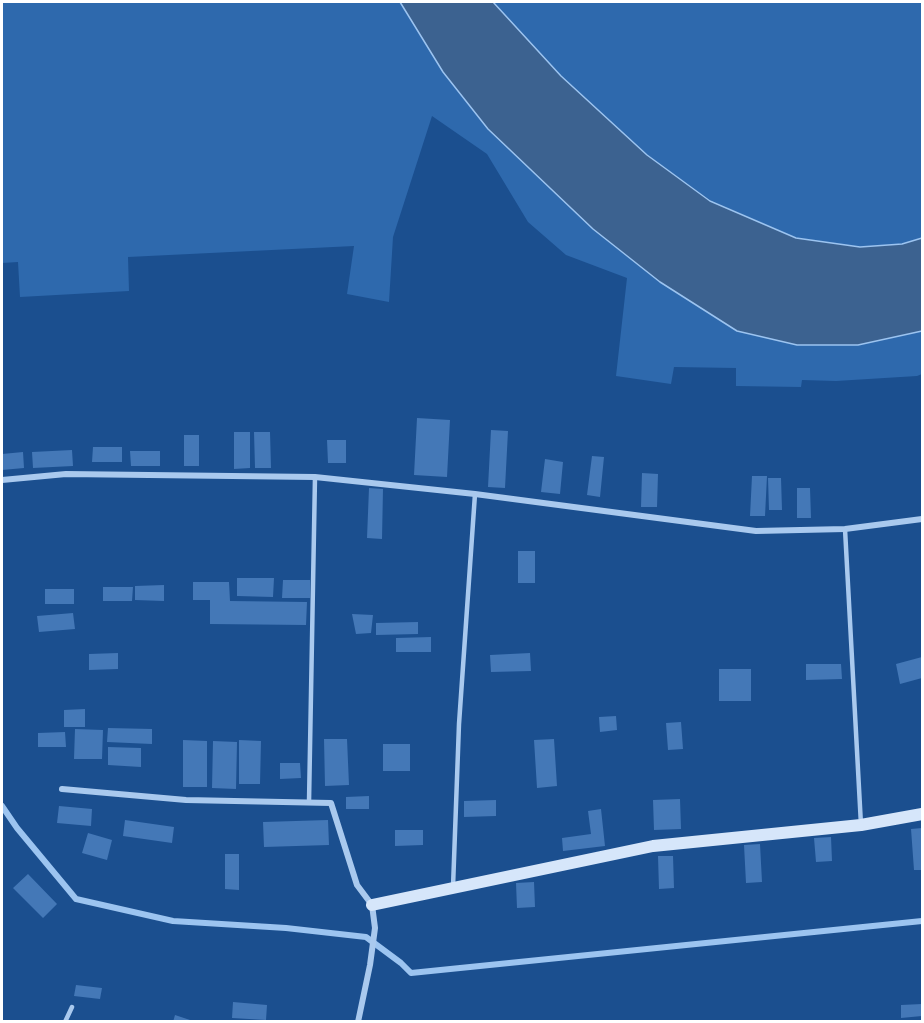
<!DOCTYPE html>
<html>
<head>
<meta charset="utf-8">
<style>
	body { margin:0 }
	#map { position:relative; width:924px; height:1023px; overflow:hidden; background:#1b4f8f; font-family:Overpass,sans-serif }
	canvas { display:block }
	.frame { position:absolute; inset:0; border:3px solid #fff; pointer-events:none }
</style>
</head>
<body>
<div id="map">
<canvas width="924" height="1023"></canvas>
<div class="frame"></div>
</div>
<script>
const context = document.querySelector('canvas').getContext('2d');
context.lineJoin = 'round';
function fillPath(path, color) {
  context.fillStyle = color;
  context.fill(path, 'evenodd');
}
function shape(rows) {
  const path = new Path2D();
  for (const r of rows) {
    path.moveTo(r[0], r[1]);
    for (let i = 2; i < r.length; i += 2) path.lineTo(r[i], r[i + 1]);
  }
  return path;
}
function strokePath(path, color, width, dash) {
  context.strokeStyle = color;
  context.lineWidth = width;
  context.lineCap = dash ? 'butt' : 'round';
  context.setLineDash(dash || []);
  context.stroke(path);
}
const green = shape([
	[2,2,400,2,443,72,488,129,593,229,660,282,737,331,797,345,858,345,922,331,922,374,917,376,836,381,802,380,801,387,736,386,736,368,674,367,671,384,616,376,627,278,566,255,528,222,487,154,432,116,393,237,389,302,347,294,354,246,128,257,129,291,20,297,18,262,2,263],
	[493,2,922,2,922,238,902,244,860,247,796,238,710,200,647,155,561,76]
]);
const water = shape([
	[400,2,493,2,561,76,647,155,710,201,796,238,860,247,902,244,922,238,922,331,858,345,797,345,737,331,660,282,593,229,488,129,443,72,400,2]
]);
const stream = shape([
	[2,806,17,828,76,899,173,921,286,928,366,937,401,963,411,973,922,921]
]);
const building = shape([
	[417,418,450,420,447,477,414,475],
	[491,430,508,431,505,488,488,487],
	[234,432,250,432,250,468,234,469],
	[254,432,270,432,271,468,255,468],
	[184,435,199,435,199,466,184,466],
	[327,440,346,440,346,463,328,463],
	[93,447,122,447,122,462,92,462],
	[72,450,73,466,33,468,32,452],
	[130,451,160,451,160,466,131,466],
	[23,452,24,468,2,470,2,454],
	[592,456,604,457,600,497,587,495],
	[545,459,563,462,560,494,541,492],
	[642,473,658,474,657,507,641,507],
	[752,476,767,476,765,516,750,516],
	[768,478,781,478,782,510,769,510],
	[369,488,383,489,382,539,367,538],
	[797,488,810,488,811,518,797,518],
	[518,551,535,551,535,583,518,583],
	[237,578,274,578,273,597,237,596],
	[283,580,310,580,310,598,282,598],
	[193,582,229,582,230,601,307,602,306,625,210,624,210,600,193,600],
	[164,585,164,601,135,600,135,586],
	[103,587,133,587,132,601,103,601],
	[45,589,74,589,74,604,45,604],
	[73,613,75,629,39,632,37,616],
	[352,614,373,615,371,633,356,634],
	[418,622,418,634,376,635,376,623],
	[431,637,431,652,396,652,396,638],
	[118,653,118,669,89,670,89,654],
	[530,653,531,671,491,672,490,655],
	[922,657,922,678,900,684,896,664],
	[806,664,841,664,842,679,806,680],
	[719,669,751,669,751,701,719,701],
	[85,709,85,727,64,727,64,710],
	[616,716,617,730,600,732,599,717],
	[681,722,683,749,668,750,666,723],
	[108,728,152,729,152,744,107,742],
	[75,729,103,730,102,759,74,759],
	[65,732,66,747,38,747,38,733],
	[324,739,347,739,349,785,325,786],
	[554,739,557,786,537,788,534,740],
	[183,740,207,741,207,787,183,787],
	[239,740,261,741,260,784,239,784],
	[213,741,237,742,236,789,212,788],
	[383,744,410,744,410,771,383,771],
	[108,747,141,748,141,767,108,765],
	[280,763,300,763,301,778,280,779],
	[369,796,369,809,346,809,346,797],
	[680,799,681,829,654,830,653,800],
	[496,800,496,816,464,817,464,801],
	[59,806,92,809,91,826,57,823],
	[601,809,605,846,563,851,562,838,591,834,588,811],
	[125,820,174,827,172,843,123,836],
	[328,820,329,845,264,847,263,822],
	[922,828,922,870,914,870,911,829],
	[395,830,423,830,423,845,395,846],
	[88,833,112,840,107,860,82,853],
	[831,837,832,861,816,862,814,838],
	[760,844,762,882,746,883,744,845],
	[225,854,239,854,239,890,225,889],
	[658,856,673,856,674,888,659,889],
	[28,874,57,904,43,918,13,888],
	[534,882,535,907,517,908,516,883],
	[76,985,102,988,100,999,74,996],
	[233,1002,267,1005,266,1020,232,1018],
	[922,1004,922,1016,901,1018,901,1005],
	[175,1015,193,1021,193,1022,173,1022]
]);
const lane = shape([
	[845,529,861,825],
	[309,802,315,477],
	[453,887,459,724,475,494],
	[65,1022,72,1007]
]);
const street = shape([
	[2,480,66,474,315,477,475,494,756,531,845,529,922,519],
	[62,789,186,800,331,803,357,885,372,905,375,928,370,965,358,1022]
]);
const secondary = shape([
	[372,905,653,846,861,825,922,814]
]);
fillPath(green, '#2e69ad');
fillPath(water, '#3c6290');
strokePath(water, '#9cc4f0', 1.5);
strokePath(stream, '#9cc4f0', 6);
fillPath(building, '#4478b7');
strokePath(lane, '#a9c9ee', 4.5);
strokePath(street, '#a9c9ee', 6);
strokePath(secondary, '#d6e6fa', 12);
</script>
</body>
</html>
